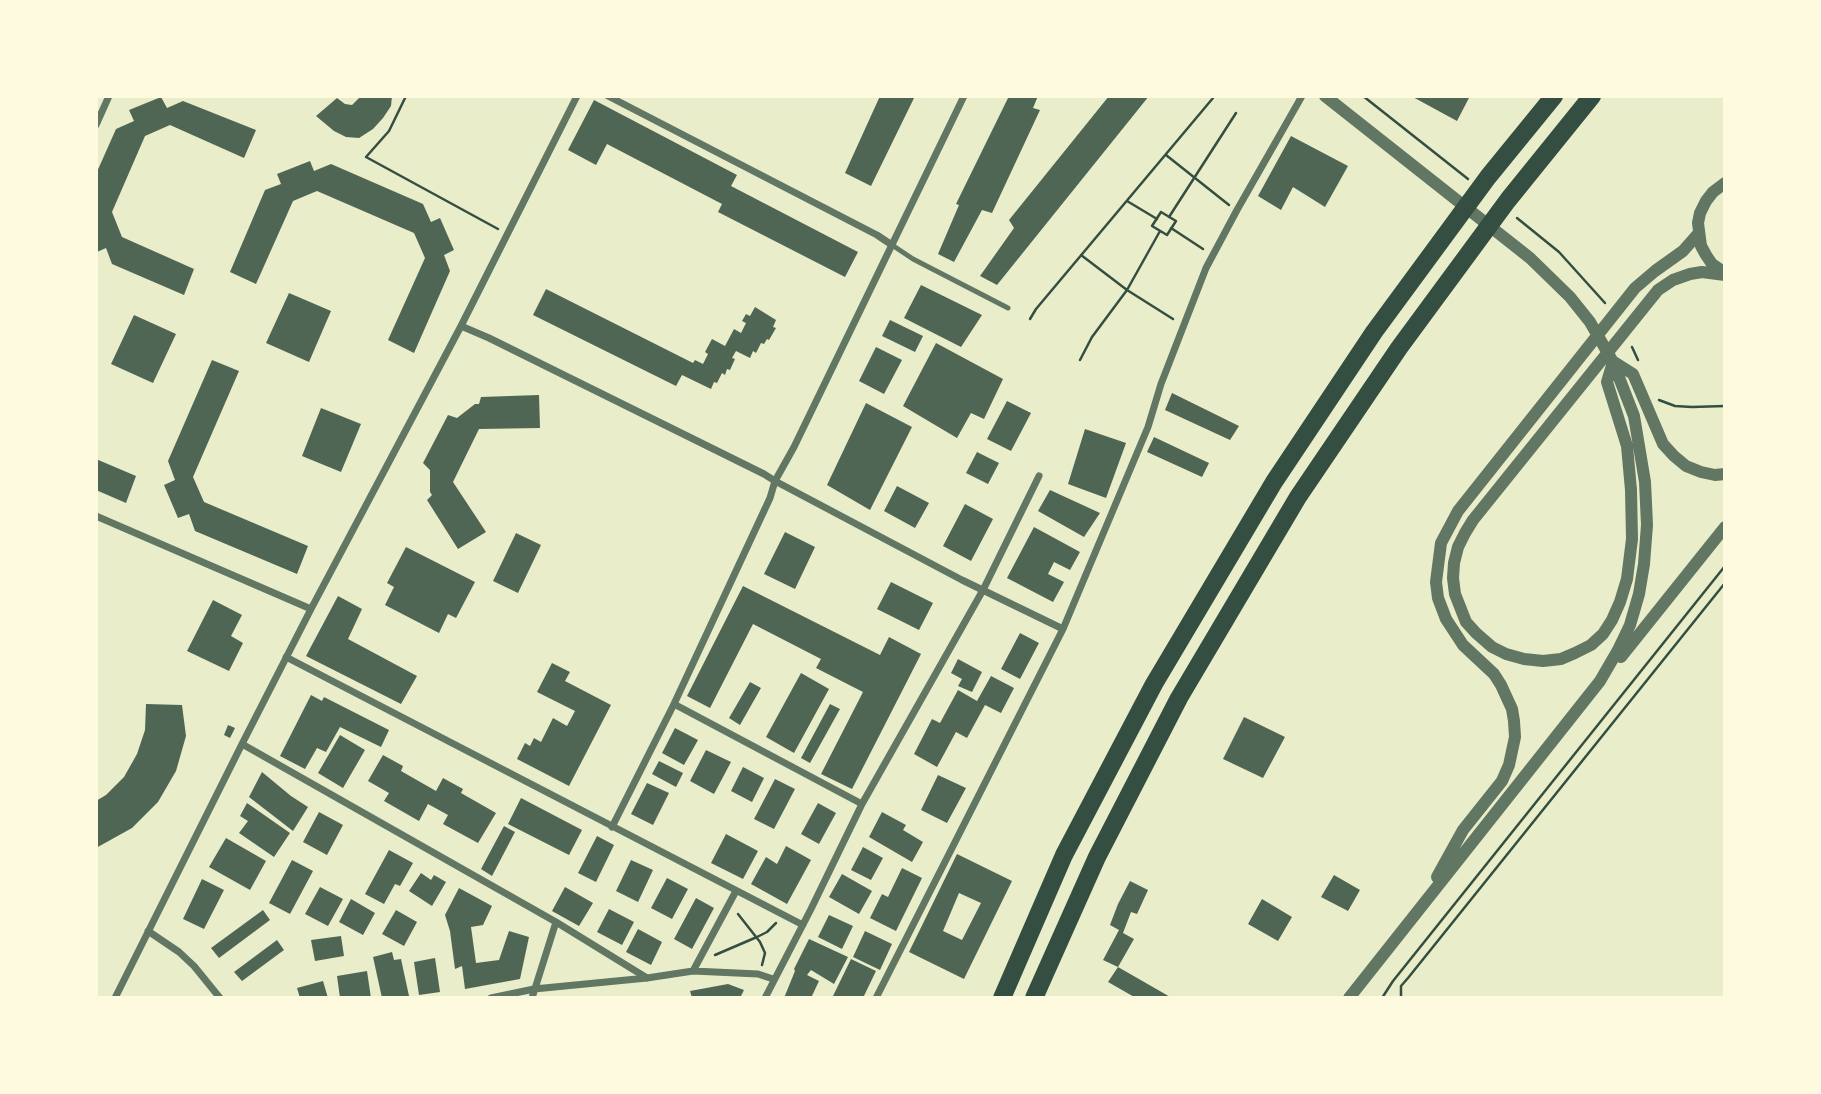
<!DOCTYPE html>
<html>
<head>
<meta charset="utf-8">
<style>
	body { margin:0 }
	#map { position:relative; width:1821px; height:1094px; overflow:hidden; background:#e9edc9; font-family:"Zilla Slab",serif }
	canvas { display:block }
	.frame { position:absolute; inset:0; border:98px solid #fefae0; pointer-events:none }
</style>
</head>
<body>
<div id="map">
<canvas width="1821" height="1094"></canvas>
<div class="frame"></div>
</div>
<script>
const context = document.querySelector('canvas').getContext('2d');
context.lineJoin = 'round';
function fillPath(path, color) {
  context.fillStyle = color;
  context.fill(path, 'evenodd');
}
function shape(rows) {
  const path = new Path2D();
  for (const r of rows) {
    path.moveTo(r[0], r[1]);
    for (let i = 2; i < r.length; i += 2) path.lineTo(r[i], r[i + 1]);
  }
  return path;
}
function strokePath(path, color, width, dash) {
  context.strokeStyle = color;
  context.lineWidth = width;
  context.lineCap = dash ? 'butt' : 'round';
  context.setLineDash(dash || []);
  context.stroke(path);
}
const building = shape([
	[361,96,392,96,391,106,383,118,373,129,359,138,346,137,334,131,316,116,337,98,345,104,352,105],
	[880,96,915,96,871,186,845,173],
	[1009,96,1038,96,1033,108,1040,110,992,213,982,210,954,262,938,254,959,205,956,204],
	[1109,96,1149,96,997,285,980,276,1014,228,1009,220],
	[1411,96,1470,96,1457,121],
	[161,97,167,108,183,101,256,130,244,158,170,125,145,136,112,212,122,237,194,269,184,295,112,264,106,248,97,252,96,249,96,174,116,129,134,121,129,110],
	[594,100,737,175,731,186,858,252,845,277,718,212,722,204,607,144,596,165,568,150],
	[1291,136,1348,166,1325,207,1293,187,1281,210,1258,196],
	[310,161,314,171,331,164,423,204,431,222,440,218,454,250,444,255,450,271,414,353,388,340,425,258,414,233,317,191,293,201,256,284,230,272,265,190,281,184,277,174],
	[921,285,982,315,961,347,904,318],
	[546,289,693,363,695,360,703,364,708,354,705,352,712,339,725,346,734,329,741,333,746,323,742,321,746,314,750,316,755,307,776,320,773,327,776,328,769,340,767,339,764,344,761,343,756,353,753,351,750,358,736,351,732,358,735,359,730,370,727,369,725,375,722,373,717,383,714,382,711,389,682,375,676,386,533,315],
	[289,293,331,311,309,362,266,343],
	[134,315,176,334,153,383,111,364],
	[890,320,923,336,915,352,882,336],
	[936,343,1003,379,984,419,971,413,957,438,903,406],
	[876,347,902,360,884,394,859,381],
	[212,360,239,371,193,477,204,502,308,546,297,574,195,531,189,514,178,518,164,485,175,480,168,461],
	[1172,393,1239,426,1230,440,1165,410],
	[539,395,540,428,479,429,453,482,486,532,458,549,427,500,432,495,430,492,430,470,423,463,448,415,457,418,475,404,479,404,481,397],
	[1007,401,1031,413,1011,451,987,439],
	[866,403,912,427,870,510,827,485],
	[321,408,361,424,341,472,302,456],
	[1085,429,1126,443,1106,498,1068,484],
	[1154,437,1209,463,1202,477,1147,452],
	[977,452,999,463,988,484,966,473],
	[96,459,136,476,126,503,96,490],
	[897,486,929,503,915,528,884,511],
	[1050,490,1100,513,1084,537,1038,511],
	[965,504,993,519,971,561,943,546],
	[1034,527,1080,552,1070,570,1054,562,1048,574,1064,582,1053,602,1007,578],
	[785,532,815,547,795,589,764,574],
	[516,533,541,545,518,593,493,581],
	[406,547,475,582,456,618,448,614,439,633,385,605,394,587,387,583],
	[891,582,933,603,919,630,877,609],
	[743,586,880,655,889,637,921,654,852,789,821,774,863,692,816,668,821,659,753,624,710,708,687,696],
	[338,596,362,609,348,639,417,676,401,704,306,656],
	[213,600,242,615,231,636,243,643,229,671,187,651],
	[1020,633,1039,643,1020,679,1001,669],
	[958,659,982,672,972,692,958,686,962,679,951,673],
	[552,663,570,672,565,681,611,705,569,786,517,759,525,743,530,746,534,738,541,742,553,718,567,726,575,711,537,692],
	[801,673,829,689,794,753,766,737],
	[991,676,1014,688,1001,713,985,705,967,738,956,732,937,767,914,754,932,719,940,723,958,690,977,701],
	[750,682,761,688,740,725,729,718],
	[311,695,322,701,324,697,389,730,381,747,340,727,326,752,317,748,305,769,280,756],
	[146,704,182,705,186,736,176,771,158,802,132,828,96,848,96,801,106,795,124,777,137,754,145,730],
	[830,704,840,709,810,763,801,758],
	[1244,717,1285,737,1263,778,1223,759],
	[228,725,235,728,230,738,224,735],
	[675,728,698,740,684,765,662,753],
	[340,735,365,750,343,788,318,773],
	[706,750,731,762,714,794,690,781],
	[383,755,403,766,401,771,436,791,443,778,463,789,461,793,496,813,478,843,443,824,448,815,428,804,419,821,384,801,389,793,368,781],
	[659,761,683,773,676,787,652,774],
	[743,767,764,778,752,802,731,791],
	[262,772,291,796,308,807,293,831,249,797],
	[938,775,966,788,947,823,921,810],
	[775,779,795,789,774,829,754,819],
	[647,783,669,793,653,825,631,814],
	[521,798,582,830,569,855,508,824],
	[247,803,290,833,274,857,239,833,248,821,240,816],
	[818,803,836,813,819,844,801,834],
	[319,812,343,825,327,855,303,842],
	[882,812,906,825,903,830,923,842,912,862,869,837],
	[504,826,515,832,492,876,481,869],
	[726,834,758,851,743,879,711,863],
	[597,836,614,845,596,882,578,873],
	[226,838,266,861,250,890,209,867],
	[786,846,811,860,787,904,751,884,766,857,777,864],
	[863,847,883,858,871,880,851,870],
	[389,850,413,863,400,886,395,884,384,904,365,894],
	[957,854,1012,881,964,979,909,952],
	[959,893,981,903,962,940,943,931],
	[292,860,313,871,290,914,269,903],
	[631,860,653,870,638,902,616,891],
	[902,868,922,878,896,931,870,918,882,894,888,897],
	[421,873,431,880,434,875,446,882,432,906,409,891],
	[842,874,872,891,859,914,829,897],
	[1334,875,1360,890,1348,911,1321,897],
	[667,878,688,889,672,919,651,908],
	[202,879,224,890,204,929,183,919],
	[1130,881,1148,890,1137,914,1131,912,1123,933,1134,939,1118,967,1103,960,1119,930,1110,925,1118,904],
	[320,887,343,899,328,926,305,914],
	[565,887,593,903,579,926,552,911],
	[459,888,492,906,483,925,471,927,476,963,499,960,509,931,529,937,520,979,465,989,462,966,455,969,450,931,445,915],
	[696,898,714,908,692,949,674,939],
	[351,899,375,913,363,935,339,922],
	[1262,899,1292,917,1278,941,1248,924],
	[609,909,634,922,622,945,597,932],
	[263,910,270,920,219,958,211,948],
	[396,910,417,922,404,946,382,934],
	[829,915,853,926,842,949,818,937],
	[638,929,662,942,651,965,626,952],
	[865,931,892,944,880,970,853,957],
	[341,936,344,956,315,961,311,940],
	[809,939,848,957,834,984,811,970,807,975,819,981,811,998,784,998,795,971,794,969],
	[277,940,284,950,242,981,234,972],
	[392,952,394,960,401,959,409,996,382,998,373,957],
	[435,958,440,992,419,995,414,962],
	[851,959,876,971,863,998,832,998],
	[1118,967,1172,998,1136,998,1108,982],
	[367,971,371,998,340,998,337,976],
	[323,981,328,998,300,998,297,988],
	[728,984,744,990,740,998,692,998,690,991]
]);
const path = shape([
	[406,96,389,131,366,157,498,229],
	[1363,96,1468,179],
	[1166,155,1229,205],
	[1127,201,1157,219],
	[1161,212,1176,221,1167,235,1152,226,1161,212],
	[1169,217,1236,113],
	[1517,218,1559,252,1605,303],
	[1171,228,1203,249],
	[1081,255,1127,290,1173,319],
	[1030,319,1036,309,1213,98],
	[1632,347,1638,360],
	[1080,360,1092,337,1127,290,1160,231],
	[1659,400,1675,406,1692,407,1725,406],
	[738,914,760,942,765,953,762,965],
	[715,955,757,937,767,932,776,923],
	[1382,998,1393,981,1725,566],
	[1401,998,1401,986,1408,978,1725,583]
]);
const service = shape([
	[892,245,913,259,1008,308]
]);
const minor = shape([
	[608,96,877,235,892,245],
	[96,125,109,96],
	[461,326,489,338,764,474,775,481,962,580,1063,629],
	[96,516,311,609],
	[286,657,803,925],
	[674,704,862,804],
	[242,744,556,922,647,978],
	[612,827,674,704,770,498,775,481,794,447,964,96],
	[148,931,179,952,194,966,220,998],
	[693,971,736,891],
	[115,998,242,744,311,609,461,326,577,96],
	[491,998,534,989,647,978,693,971,758,974,773,979],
	[532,998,556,922],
	[765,998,811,909,862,804,983,590,1039,476],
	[876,998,1063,629,1148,427,1161,384,1206,268,1237,210,1302,96]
]);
const tertiary = shape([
	[1325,96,1530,258,1570,297,1590,322,1613,362,1634,416,1645,482,1647,525,1644,564,1639,594,1630,625,1618,650,1600,681,1349,998],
	[1725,183,1713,192,1706,201,1700,213,1698,223,1701,246,1706,255,1712,264,1725,273],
	[1613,362,1607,382,1627,446,1631,490,1632,539,1627,579,1620,602,1612,620,1603,634,1591,645,1575,653,1561,659,1543,661,1524,659,1506,654,1492,647,1476,633,1466,622,1455,594,1453,578,1454,563,1458,547,1465,533,1473,520,1658,290,1673,280,1690,274,1702,272,1725,275],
	[1614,362,1633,374,1663,444,1674,456,1686,466,1701,472,1715,475,1725,474],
	[1621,657,1725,527],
	[1437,877,1463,830,1502,781,1509,765,1515,737,1514,721,1512,709,1501,685,1494,674,1463,645,1446,619,1438,598,1436,582,1441,543,1458,511,1635,288,1655,271,1683,251,1698,234]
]);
const motorway = shape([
	[1002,998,1064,855,1154,684,1274,482,1374,332,1488,177,1554,96],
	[1034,998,1097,857,1179,698,1298,497,1399,348,1508,200,1592,96]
]);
fillPath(building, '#4f6655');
strokePath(path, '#344e41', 2.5);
strokePath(service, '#617663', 5);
strokePath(minor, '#617663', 7);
strokePath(tertiary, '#617663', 12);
strokePath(motorway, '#344e41', 18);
</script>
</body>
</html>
